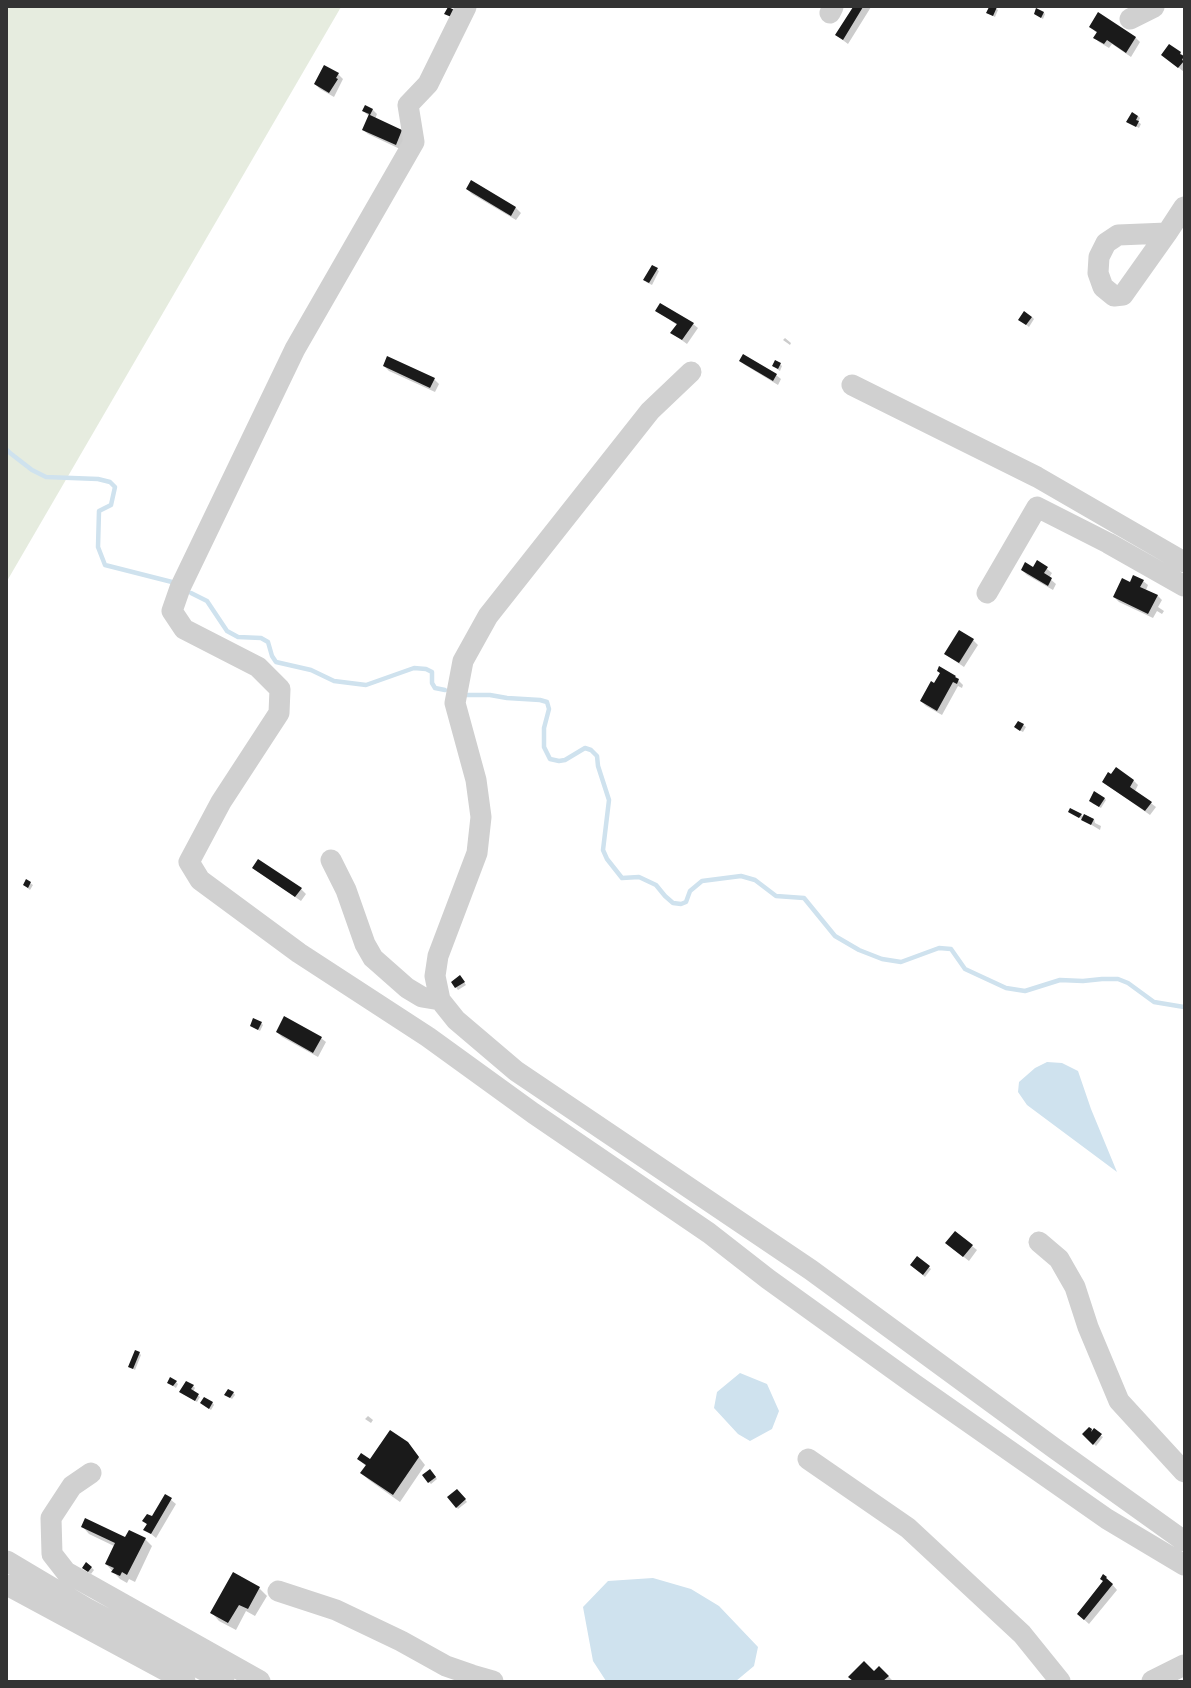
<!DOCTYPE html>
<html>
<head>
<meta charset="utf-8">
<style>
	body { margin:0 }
	#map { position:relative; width:1191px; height:1688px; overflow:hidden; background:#fff; font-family:Signika,sans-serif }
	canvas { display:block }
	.frame { position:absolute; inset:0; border:8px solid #333; pointer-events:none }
</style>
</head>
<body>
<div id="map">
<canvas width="1191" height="1688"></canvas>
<div class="frame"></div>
</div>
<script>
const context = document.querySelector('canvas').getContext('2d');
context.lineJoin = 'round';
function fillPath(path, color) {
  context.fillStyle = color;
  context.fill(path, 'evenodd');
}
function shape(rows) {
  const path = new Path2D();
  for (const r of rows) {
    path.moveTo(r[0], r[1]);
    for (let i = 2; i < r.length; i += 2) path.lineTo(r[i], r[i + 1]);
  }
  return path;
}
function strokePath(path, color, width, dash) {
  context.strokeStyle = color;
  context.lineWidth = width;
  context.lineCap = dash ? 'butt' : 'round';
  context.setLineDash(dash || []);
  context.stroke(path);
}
const green = shape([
	[7,7,341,7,7,581]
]);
const water = shape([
	[1047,1062,1062,1063,1078,1071,1091,1109,1117,1172,1027,1105,1018,1092,1019,1082,1035,1068],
	[740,1373,767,1384,779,1411,772,1429,750,1441,738,1434,714,1408,717,1392],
	[653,1578,691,1589,719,1606,758,1647,754,1666,736,1681,606,1681,593,1661,583,1607,608,1581]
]);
const shadow = shape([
	[854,7,871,7,848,44,836,35],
	[990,7,994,7,998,10,995,17,987,13],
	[1043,12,1045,14,1043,19,1035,14],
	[1090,27,1135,37,1140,42,1131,57,1112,44,1109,48,1099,42,1095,38,1097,33],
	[1170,45,1184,56,1184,72,1163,55],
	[324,66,338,74,343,79,334,97,320,89,315,84],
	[372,109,377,114,375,119,402,131,407,135,400,149,368,134,363,130,369,116,363,111],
	[1138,116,1140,118,1138,122,1141,124,1139,128,1130,123],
	[472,181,516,208,521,213,516,220,472,194,467,189],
	[652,266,659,271,652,285,646,282],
	[656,310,693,324,698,328,687,344,672,333,677,325],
	[1032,317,1034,319,1029,327,1020,320],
	[785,338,791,343,790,345,783,340],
	[740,361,776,375,781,379,778,385,745,365],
	[780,364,782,366,780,371,773,366],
	[384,366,434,379,439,384,435,392,389,371],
	[1037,561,1052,573,1049,578,1056,584,1053,590,1027,575,1022,570,1033,568],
	[1143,581,1148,585,1146,590,1157,595,1162,600,1158,607,1164,611,1162,614,1157,611,1153,618,1119,602,1114,597,1130,583],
	[973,640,978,645,964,667,945,654],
	[940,668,955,677,963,685,962,688,958,686,942,715,926,706,921,701,934,684,941,674,938,671],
	[1019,722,1026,727,1023,732,1017,729],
	[1116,769,1134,781,1138,785,1135,791,1156,807,1150,815,1103,782,1111,776],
	[1104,798,1106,800,1101,808,1092,803],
	[1070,812,1081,815,1084,817,1085,815,1094,819,1095,823,1101,826,1100,830],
	[253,868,301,889,306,894,301,901],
	[27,881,33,885,30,890,24,885],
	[462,979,466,985,458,990,452,982],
	[261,1023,263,1025,260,1031,251,1026],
	[277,1032,321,1038,326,1042,318,1057,282,1037],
	[972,1246,977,1250,969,1261,951,1247],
	[918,1258,931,1269,925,1277,913,1267],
	[139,1353,141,1355,135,1370,129,1366],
	[176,1382,178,1384,176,1388,170,1384],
	[193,1386,195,1388,193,1392,200,1397,197,1402,183,1394],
	[233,1392,235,1395,232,1399,226,1395],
	[212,1402,214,1405,211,1410,201,1403],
	[368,1416,373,1420,371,1423,365,1419],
	[1089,1429,1103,1437,1096,1446,1084,1434],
	[408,1443,425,1465,400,1502,369,1480,361,1473,366,1466,358,1459,370,1461],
	[432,1472,437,1479,431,1484,429,1482],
	[457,1490,467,1502,458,1509,448,1497],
	[165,1495,176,1504,156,1538,145,1529,147,1525,144,1521,152,1518],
	[82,1526,125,1539,145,1539,152,1546,135,1582,129,1579,127,1583,120,1579,106,1564,114,1546,89,1534],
	[92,1568,94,1570,91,1574,85,1570],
	[234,1574,259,1588,267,1596,255,1616,246,1611,236,1630,219,1621,212,1613],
	[1106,1577,1117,1590,1089,1624,1078,1614],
	[879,1667,893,1681,854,1681,874,1672]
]);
const stream = shape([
	[7,450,10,453,32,470,46,477,98,479,110,482,115,487,111,505,99,511,98,547,105,565,172,582],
	[191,593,207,601,227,631,238,637,261,638,268,642,272,656,276,662,311,670,334,681,366,685,414,668,426,669,432,672,432,683,435,688,445,690],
	[465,695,490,695,507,698,540,700,547,702,549,709,544,728,544,747,550,759,559,761,565,760,585,748,591,750,597,756,598,766,609,800,603,850,607,859,622,878,639,877,656,885,665,896,673,903,681,904,686,902,690,891,702,881,741,876,755,880,776,896,804,898,835,936,859,950,882,959,901,962,939,948,951,949,965,969,1006,988,1025,991,1060,980,1083,981,1102,979,1118,979,1128,983,1154,1002,1184,1007]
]);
const building = shape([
	[448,7,457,11,454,18,444,14],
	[853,7,863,7,843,40,835,35],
	[989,7,997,7,993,16,986,13],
	[1036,8,1044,12,1041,18,1034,14],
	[1098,12,1136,37,1126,53,1107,40,1104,44,1093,38,1097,32,1089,27],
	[1169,44,1181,52,1180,54,1184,56,1182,60,1184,61,1178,68,1161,55],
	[324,65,339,73,336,78,338,79,329,93,314,84],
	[365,105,373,109,370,115,402,130,396,145,362,130,369,114,362,111],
	[1132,112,1138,116,1136,120,1139,121,1136,127,1126,122],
	[471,180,516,207,511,216,466,189],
	[652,265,658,268,649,283,643,280],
	[660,303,694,323,682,340,670,333,677,324,655,311],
	[1024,311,1032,317,1026,325,1018,320],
	[743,354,777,374,773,381,739,361],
	[387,356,435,378,430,388,383,366],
	[775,360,781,363,778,369,772,366],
	[1037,560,1048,567,1044,573,1052,578,1048,586,1021,570,1025,562,1033,567],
	[1133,575,1144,580,1140,587,1158,595,1148,614,1113,597,1122,578,1130,582],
	[959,630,974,639,959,663,944,654],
	[939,666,956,676,955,677,959,679,957,684,953,682,937,711,920,701,931,681,934,683,940,673,937,671],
	[1018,721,1024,724,1020,731,1014,727],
	[1116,767,1134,780,1130,787,1152,802,1145,811,1102,782,1108,772,1111,774],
	[1094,791,1105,798,1099,807,1089,801],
	[1070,808,1082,814,1079,818,1068,812],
	[1084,814,1094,819,1091,825,1081,820],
	[258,859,302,888,295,897,252,868],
	[26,879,31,882,28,888,23,885],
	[460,975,465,982,455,988,451,982],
	[284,1016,322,1037,313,1053,276,1032],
	[253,1018,262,1022,258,1030,250,1026],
	[955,1231,973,1245,963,1257,945,1243],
	[917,1256,930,1266,923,1275,910,1265],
	[135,1350,140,1352,133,1369,128,1367],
	[170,1377,177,1381,173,1386,167,1383],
	[186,1381,194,1385,191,1389,199,1394,195,1401,179,1392],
	[228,1389,234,1392,230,1398,224,1395],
	[204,1397,213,1402,209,1409,200,1403],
	[1089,1427,1092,1429,1091,1432,1094,1428,1102,1434,1093,1445,1082,1434],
	[390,1430,408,1442,419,1457,393,1495,360,1473,366,1465,357,1459,361,1453,370,1459],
	[430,1469,436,1477,428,1483,422,1475],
	[457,1489,466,1499,456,1508,447,1497],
	[165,1494,172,1498,151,1534,143,1530,147,1524,142,1521,147,1514,152,1516],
	[85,1518,125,1537,129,1530,146,1538,127,1575,122,1572,120,1576,111,1572,114,1568,105,1564,115,1543,81,1527],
	[86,1562,92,1567,88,1572,82,1568],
	[233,1572,260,1587,248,1609,239,1605,228,1623,210,1613],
	[1103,1574,1107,1577,1106,1578,1113,1584,1084,1620,1077,1614,1103,1581,1100,1579],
	[864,1661,874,1671,879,1666,889,1676,883,1681,853,1681,848,1677]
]);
const minor = shape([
	[466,7,428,84,408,105,414,142,295,349,180,588,172,611,184,629,258,667,280,689,279,713,221,802,189,862,200,880,299,953,428,1037,533,1113,709,1233,768,1279,914,1384,1107,1519,1184,1565],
	[830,13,833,7],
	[1130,19,1154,7],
	[1167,233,1118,235,1106,243,1099,257,1098,273,1103,287,1114,296,1123,295,1167,233,1184,207],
	[691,372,650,411,488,616,463,661,455,703,476,780,481,817,477,853,438,956,435,976,440,1000,456,1020,516,1071,811,1270,1054,1448,1184,1541],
	[852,385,1037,477,1184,562],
	[987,593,1037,507,1108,543,1184,586],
	[331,860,346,890,365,944,373,958,407,988,422,997,440,1000],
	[1039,1242,1059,1259,1075,1287,1088,1327,1119,1401,1184,1472],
	[808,1459,908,1528,1022,1634,1060,1681],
	[91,1473,72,1486,51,1518,52,1554,66,1572,260,1681],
	[7,1561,86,1608,224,1681],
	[7,1585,185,1681],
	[278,1591,336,1610,401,1641,446,1666,472,1675,493,1681],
	[1152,1681,1184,1665]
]);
fillPath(green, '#e6ecdf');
fillPath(water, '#cfe2ee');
fillPath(shadow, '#0003');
strokePath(stream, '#cfe2ee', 4.5);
fillPath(building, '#1a1a1a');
strokePath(minor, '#d0d0d0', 21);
</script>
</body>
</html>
